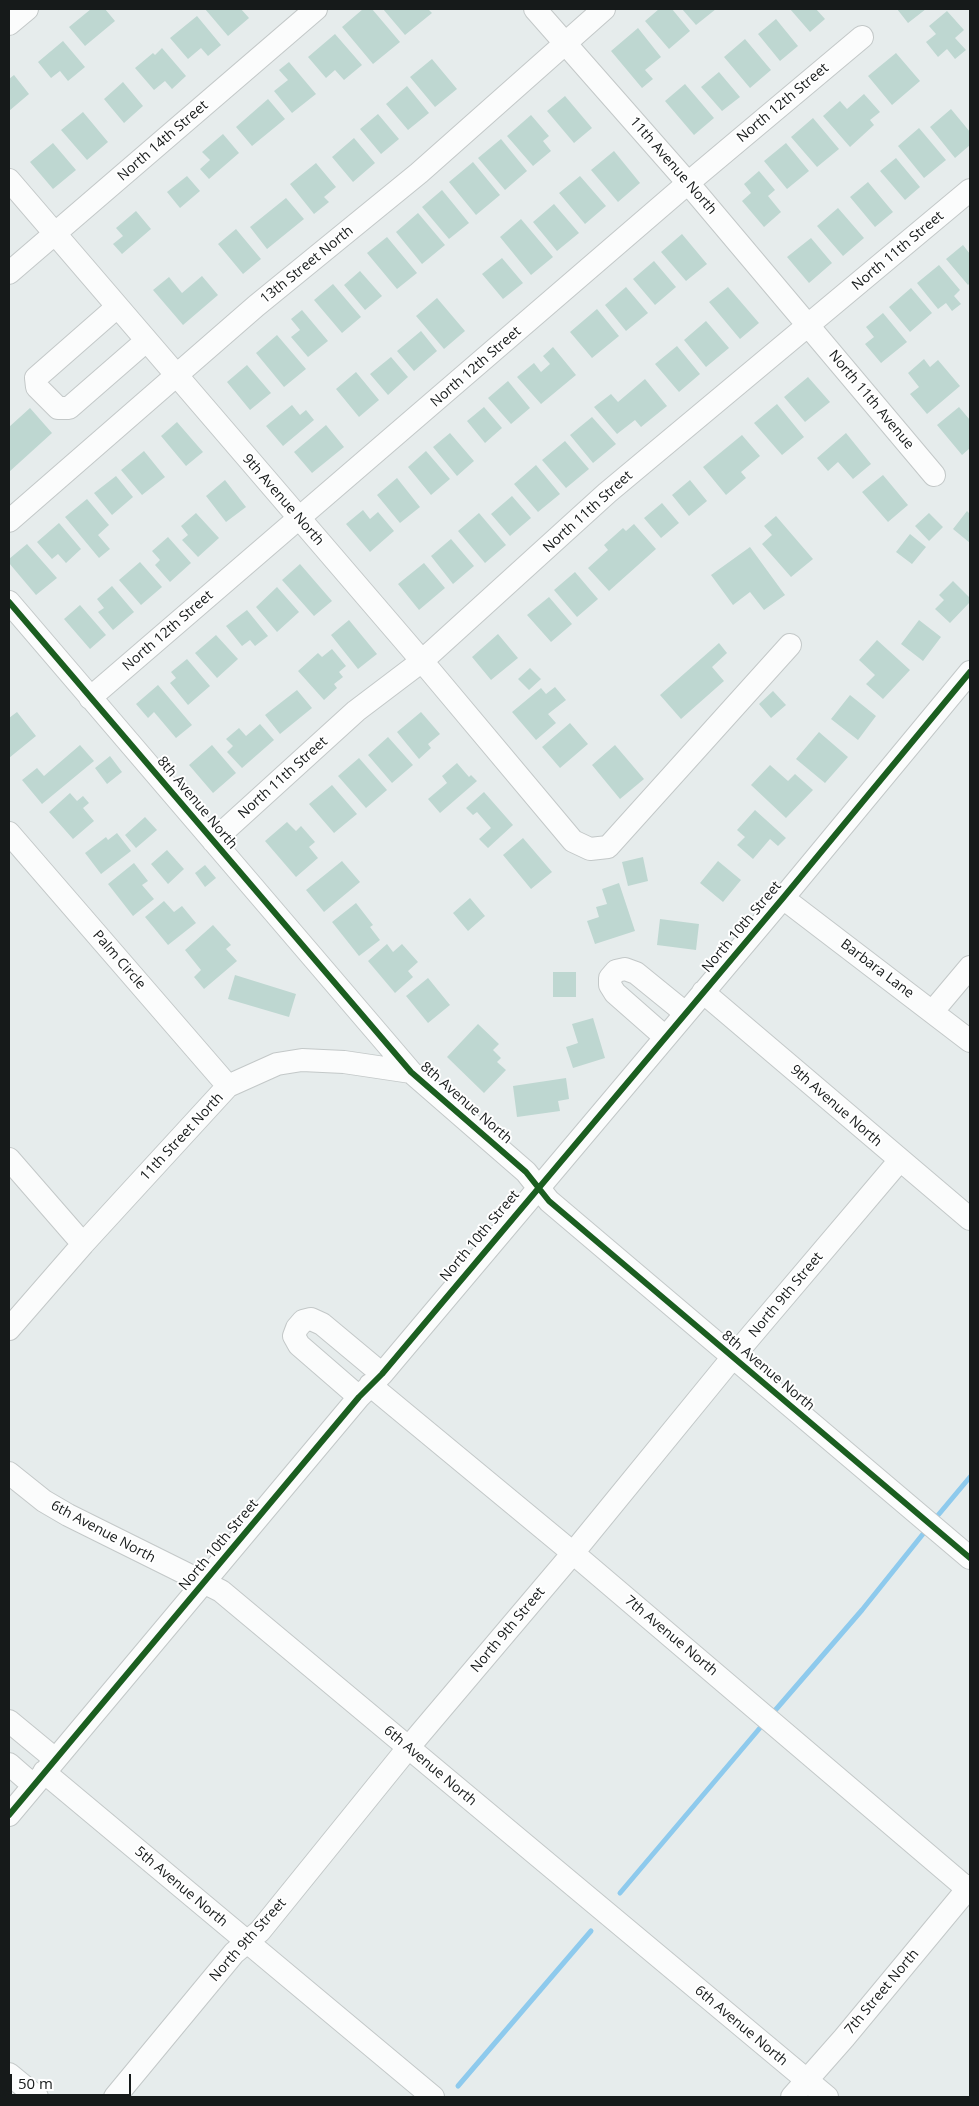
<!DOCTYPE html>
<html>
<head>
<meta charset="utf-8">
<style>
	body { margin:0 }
	#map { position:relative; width:979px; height:2106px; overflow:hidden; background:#e6ecec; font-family:"Open Sans",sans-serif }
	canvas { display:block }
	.frame { position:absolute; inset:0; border:10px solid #161a1a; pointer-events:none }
	.scale { position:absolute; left:10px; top:2074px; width:121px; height:22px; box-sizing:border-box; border:2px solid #161a1a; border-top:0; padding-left:6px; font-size:15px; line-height:18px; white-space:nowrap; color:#161a1a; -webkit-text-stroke:4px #fff; paint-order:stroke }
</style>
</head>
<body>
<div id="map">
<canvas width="979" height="2106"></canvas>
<div class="frame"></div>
<div class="scale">50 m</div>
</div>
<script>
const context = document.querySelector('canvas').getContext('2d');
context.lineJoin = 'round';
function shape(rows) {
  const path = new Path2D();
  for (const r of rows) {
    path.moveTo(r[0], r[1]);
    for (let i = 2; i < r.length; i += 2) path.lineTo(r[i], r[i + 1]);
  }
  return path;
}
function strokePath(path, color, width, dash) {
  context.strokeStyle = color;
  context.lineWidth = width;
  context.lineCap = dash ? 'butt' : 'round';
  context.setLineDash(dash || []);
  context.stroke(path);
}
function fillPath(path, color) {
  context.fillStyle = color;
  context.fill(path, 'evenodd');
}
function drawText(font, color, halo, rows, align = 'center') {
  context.font = font + ' "Open Sans",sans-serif';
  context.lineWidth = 4;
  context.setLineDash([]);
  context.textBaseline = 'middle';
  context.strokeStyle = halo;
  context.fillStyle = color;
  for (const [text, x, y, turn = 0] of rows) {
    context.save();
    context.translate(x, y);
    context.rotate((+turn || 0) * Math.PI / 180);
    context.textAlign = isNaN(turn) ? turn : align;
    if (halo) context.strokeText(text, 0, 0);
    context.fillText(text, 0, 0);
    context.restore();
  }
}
const stream = shape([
	[934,1520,970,1477],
	[772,1714,862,1610,927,1529],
	[620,1893,765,1722],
	[458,2086,591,1931]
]);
const building = shape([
	[91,9,105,9,115,21,85,46,69,27],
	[205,9,241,9,249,18,228,36],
	[363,9,372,9,400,42,373,64,342,27],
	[383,9,428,9,432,13,405,35],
	[659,9,672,9,690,31,669,49,645,21],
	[682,9,716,9,696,25],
	[790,9,816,9,825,19,810,32],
	[897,9,926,9,908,23],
	[947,11,964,30,955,38,966,50,955,59,947,49,938,57,926,42,936,34,929,26],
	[197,16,221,45,208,56,201,48,188,59,170,38],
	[776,19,798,46,780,61,758,34],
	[638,28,661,57,645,70,653,79,642,88,611,51],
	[335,34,362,65,344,80,335,70,326,78,308,57],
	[745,39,771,70,750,88,724,57],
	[63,41,85,67,68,81,60,71,51,78,38,62],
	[162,48,186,76,172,89,165,81,154,90,135,68,153,53,155,55],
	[896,53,920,81,892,105,868,76],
	[432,59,457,89,435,107,410,77],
	[289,62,316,94,292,113,274,91,288,80,279,70],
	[719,72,740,97,722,111,701,87],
	[14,75,29,94,9,111,9,79],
	[123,82,143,106,124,123,104,99],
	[685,84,714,118,694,135,665,101],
	[407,86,429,113,408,130,386,104],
	[864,94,880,112,870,120,874,125,850,147,823,116,840,101,847,109],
	[565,96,592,128,574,143,547,111],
	[268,99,285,119,252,146,236,127],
	[951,109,970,132,970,145,955,158,930,127],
	[83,112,108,142,87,160,61,130],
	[378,114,399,139,381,154,360,129],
	[531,115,549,136,543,141,551,151,533,166,507,136],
	[813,118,839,149,817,167,791,137],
	[919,128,946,160,924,178,898,146],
	[223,134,239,153,209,179,200,169,210,160,202,152],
	[354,138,375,163,353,182,332,157],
	[501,139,527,171,505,190,478,158],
	[53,143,76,170,53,189,30,162],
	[786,143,809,171,787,189,764,161],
	[614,151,640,183,618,202,591,170],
	[896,158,920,187,905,200,880,171],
	[473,162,500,195,476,215,449,182],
	[316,163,336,187,324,197,329,202,314,214,290,184],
	[759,171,775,190,768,196,781,212,764,227,742,201,751,193,744,184],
	[187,176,200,191,180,208,167,192],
	[580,176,606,206,585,224,559,193],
	[868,182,893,212,875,227,850,197],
	[442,190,469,223,449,239,422,207],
	[286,198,304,219,267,249,250,227],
	[554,204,579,233,557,251,533,222],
	[838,208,864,238,843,256,817,226],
	[136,211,151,229,122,254,113,244,123,236,116,228],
	[418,213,445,245,422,264,396,232],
	[521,219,553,257,531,275,500,237],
	[236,229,261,259,243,274,218,244],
	[682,234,707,264,686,281,661,252],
	[387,237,417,273,397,289,367,253],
	[811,238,832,263,809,283,787,257],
	[963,245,970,254,970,283,968,285,946,259],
	[502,258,523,283,503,299,482,274],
	[654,261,676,287,655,305,633,279],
	[939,265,960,290,954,296,961,304,952,311,946,303,938,309,917,283],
	[360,271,382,296,365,310,344,285],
	[202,276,218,295,183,325,153,290,169,277,182,293],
	[333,284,361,317,342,333,314,300],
	[626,287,648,313,626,331,605,305],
	[728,287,759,323,740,339,709,302],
	[911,288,932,313,910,332,889,307],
	[437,298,465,331,444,349,416,316],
	[597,309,619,336,592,358,570,332],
	[302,310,328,341,308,357,291,337,300,330,291,319],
	[883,313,907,342,881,363,865,344,874,337,866,327],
	[706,321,729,348,706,367,684,340],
	[421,331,437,351,414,371,397,351],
	[277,335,306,369,284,387,256,353],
	[677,346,700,374,679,392,655,364],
	[553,347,576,375,541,404,517,377,534,363,541,372,550,364,543,356],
	[391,357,408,377,388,395,370,374],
	[924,359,930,367,938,360,960,386,927,414,910,394,919,387,908,373],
	[247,365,271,393,250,410,227,382],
	[356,372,379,400,359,417,336,389],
	[808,377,830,402,805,422,784,397],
	[645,379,667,406,641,427,635,420,617,434,594,407,611,394,618,402],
	[508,381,530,408,511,424,488,398],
	[777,404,804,437,782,455,754,423],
	[292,405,300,415,306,410,314,420,283,446,266,426],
	[484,407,502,428,485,443,467,421],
	[959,407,970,420,970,448,962,455,937,425],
	[30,408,52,433,9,472,9,427],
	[592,417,616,444,593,463,570,435],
	[177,422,203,452,186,466,161,436],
	[326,425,344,447,312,473,294,452],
	[450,433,474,461,457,476,433,447],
	[846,433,871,464,853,479,838,462,828,471,817,458],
	[742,435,760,456,741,472,746,478,726,495,703,467],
	[565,441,589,469,566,488,542,460],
	[144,451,165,477,142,495,121,470],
	[426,451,450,479,431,495,408,467],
	[536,465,560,494,538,512,514,484],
	[883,475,908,505,888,522,862,492],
	[116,476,133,497,112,515,94,493],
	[397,478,420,507,400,523,377,495],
	[225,480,246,507,226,522,206,496],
	[690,480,707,501,689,516,672,495],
	[512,496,531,518,510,536,491,514],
	[87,499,109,525,98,535,110,549,99,558,65,517],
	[662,503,679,523,661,538,644,518],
	[363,510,370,519,378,512,394,531,370,552,346,524],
	[967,511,970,514,970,543,953,529],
	[196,513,219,538,198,557,182,540,188,535,181,526],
	[479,513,506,545,485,563,458,531],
	[929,513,943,527,929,541,915,526],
	[776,516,813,559,791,577,762,544,772,535,764,526],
	[59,523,81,549,66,563,58,554,52,559,37,542],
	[634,524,656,549,609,591,588,568,608,550,604,545,623,528,626,531],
	[910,534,926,547,912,564,896,552],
	[168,537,191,563,170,582,155,565,160,560,152,551],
	[451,539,474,566,453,584,431,556],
	[27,544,57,578,36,595,9,563,9,559],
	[750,547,785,595,764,610,750,592,733,605,711,575],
	[140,562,162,587,141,605,119,580],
	[424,563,445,588,419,610,398,584],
	[300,564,332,601,314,616,282,580],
	[575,572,598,599,577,617,554,590],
	[953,581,970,598,970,602,950,623,935,609,944,600,939,595],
	[112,586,134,612,113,630,98,612,104,608,97,599],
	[277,587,299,612,277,632,256,607],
	[549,597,572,624,551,642,527,615],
	[80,605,106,635,90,649,64,619],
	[247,610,268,636,255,646,250,640,242,646,226,626],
	[349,620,377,654,358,669,331,635],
	[919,620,941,637,923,661,901,644],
	[498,634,518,658,491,680,472,657],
	[216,635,238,659,217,678,195,653],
	[877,640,910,670,883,699,866,684,875,675,859,660],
	[719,643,727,653,712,667,724,681,681,719,660,695],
	[332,649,346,666,339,672,343,677,334,684,337,688,324,700,298,671,318,653,322,657],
	[187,659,210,686,188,705,170,683,176,678,171,672],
	[530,668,541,679,529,690,518,679],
	[158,685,192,725,176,738,154,712,148,718,136,704],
	[555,687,566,700,548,714,556,723,536,740,512,712,541,688,546,694],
	[297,690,312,708,280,734,265,715],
	[773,691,786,705,771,718,759,704],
	[850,695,876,716,858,740,831,719],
	[17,712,36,736,9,758,9,718],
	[421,712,440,734,428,744,431,748,419,759,397,732],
	[570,723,588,744,560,768,542,747],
	[260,724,274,740,242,768,227,752,233,746,226,739,239,728,246,736],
	[819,732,848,757,825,783,796,759],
	[388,737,413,765,392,783,368,755],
	[80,745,94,761,42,804,22,780,37,768,44,776],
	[212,745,236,773,213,793,189,765],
	[615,745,644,779,620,799,592,765],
	[110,756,122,772,107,784,95,768],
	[359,758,387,790,366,808,338,776],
	[457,763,469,777,471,775,477,781,440,813,428,799,447,783,442,776],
	[770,765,788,781,795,774,813,790,786,818,751,785],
	[332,785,357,814,334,833,309,804],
	[484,792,513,825,488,848,479,839,491,828,477,812,473,815,466,808],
	[70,793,77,801,83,796,89,803,83,808,94,821,73,839,49,812],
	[755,810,786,838,778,846,770,839,753,859,737,845,745,837,737,830],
	[145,817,157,830,136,848,125,835],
	[287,822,296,831,301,826,315,842,309,847,318,858,296,877,265,841],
	[117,833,131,851,101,874,85,853,106,837,108,840],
	[523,838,552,872,531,889,503,855],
	[167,850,184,869,168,884,151,864],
	[643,857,648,881,628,886,622,862],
	[342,861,360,882,324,912,306,890],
	[718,861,741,880,723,902,700,883],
	[134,863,148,881,142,885,154,899,133,916,108,884],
	[205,865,216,878,205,887,195,873],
	[619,883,635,931,595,944,587,921,599,917,596,907,607,904,602,889],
	[470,898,485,916,468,931,453,913],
	[164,901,174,912,182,906,196,923,168,945,145,917],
	[356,903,373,925,370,927,380,940,359,956,332,922],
	[660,919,699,924,696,950,657,945],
	[213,925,231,945,226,949,237,961,204,989,194,977,201,970,185,950],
	[387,944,393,952,402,944,418,962,408,971,413,977,395,993,368,961],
	[553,972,576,972,576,997,553,997],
	[235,975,296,994,289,1017,228,999],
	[428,978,450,1005,428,1023,406,996],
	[593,1018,605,1058,573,1068,566,1047,578,1043,572,1024],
	[478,1024,499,1044,493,1050,501,1058,497,1062,506,1070,484,1093,447,1057],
	[566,1078,569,1099,558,1101,560,1111,517,1117,513,1086]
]);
const minor = shape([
	[535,9,688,183,934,475],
	[9,24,27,9],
	[9,180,422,661,573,841,590,849,608,847,790,645],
	[9,273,316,9],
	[117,307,36,378,37,387,58,408,69,408,146,341],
	[9,521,256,306,419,173,604,9],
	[9,602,411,1072,526,1172,549,1201,970,1558],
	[90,698,688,183,862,37],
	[9,833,228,1086],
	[213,841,356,711,422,661,607,493,970,190],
	[783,898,970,1041],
	[703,992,970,1219],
	[933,1011,970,967],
	[665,1037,615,993,610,985,610,978,616,971,625,969,636,973,684,1012],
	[9,1159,83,1244],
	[9,1329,83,1244,228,1086,277,1064,302,1060,344,1062,411,1072],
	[370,1385,573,1553,970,1891],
	[359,1397,299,1345,294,1336,297,1328,303,1321,311,1319,322,1324,382,1374],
	[9,1473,44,1501,68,1515,221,1591,827,2097],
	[9,1721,55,1759],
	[9,1764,33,1785],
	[44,1772,433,2097],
	[9,1815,359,1397,382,1374,783,898,970,672],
	[9,2074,37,2097],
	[115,2097,234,1953,260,1931,408,1748,573,1553,733,1357,900,1160],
	[792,2097,844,2038,970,1886]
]);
const cycleway = shape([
	[9,602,411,1072,526,1172,549,1201,970,1558],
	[9,1815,359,1397,382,1374,783,898,970,672]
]);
const streetNames = [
	["North 12th Street",783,103,-40],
	["North 14th Street",163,141,-41],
	["11th Avenue North",673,166,49],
	["North 11th Street",898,251,-40],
	["13th Street North",307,265,-39],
	["North 12th Street",476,367,-41],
	["North 11th Avenue",871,400,50],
	["9th Avenue North",283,500,49],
	["North 11th Street",588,512,-42],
	["North 12th Street",168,631,-41],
	["North 11th Street",283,778,-42],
	["8th Avenue North",197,803,50],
	["North 10th Street",742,927,-50],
	["Palm Circle",119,960,49],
	["Barbara Lane",877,969,37],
	["8th Avenue North",466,1103,41],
	["9th Avenue North",836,1106,41],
	["11th Street North",182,1137,-47],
	["North 10th Street",480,1236,-50],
	["North 9th Street",786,1295,-50],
	["8th Avenue North",768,1371,40],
	["6th Avenue North",103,1532,28],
	["North 10th Street",219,1545,-50],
	["North 9th Street",508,1630,-50],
	["7th Avenue North",671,1636,40],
	["6th Avenue North",430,1766,40],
	["5th Avenue North",181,1887,40],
	["North 9th Street",248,1940,-48],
	["7th Street North",882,1992,-50],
	["6th Avenue North",741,2026,40]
];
strokePath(stream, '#8ecaed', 5);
fillPath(building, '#bed7d1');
strokePath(minor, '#c3c8c8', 24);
strokePath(minor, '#fbfcfc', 22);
strokePath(cycleway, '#1b5e20', 6);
drawText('14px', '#161a1a', '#fff', streetNames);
</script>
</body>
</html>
